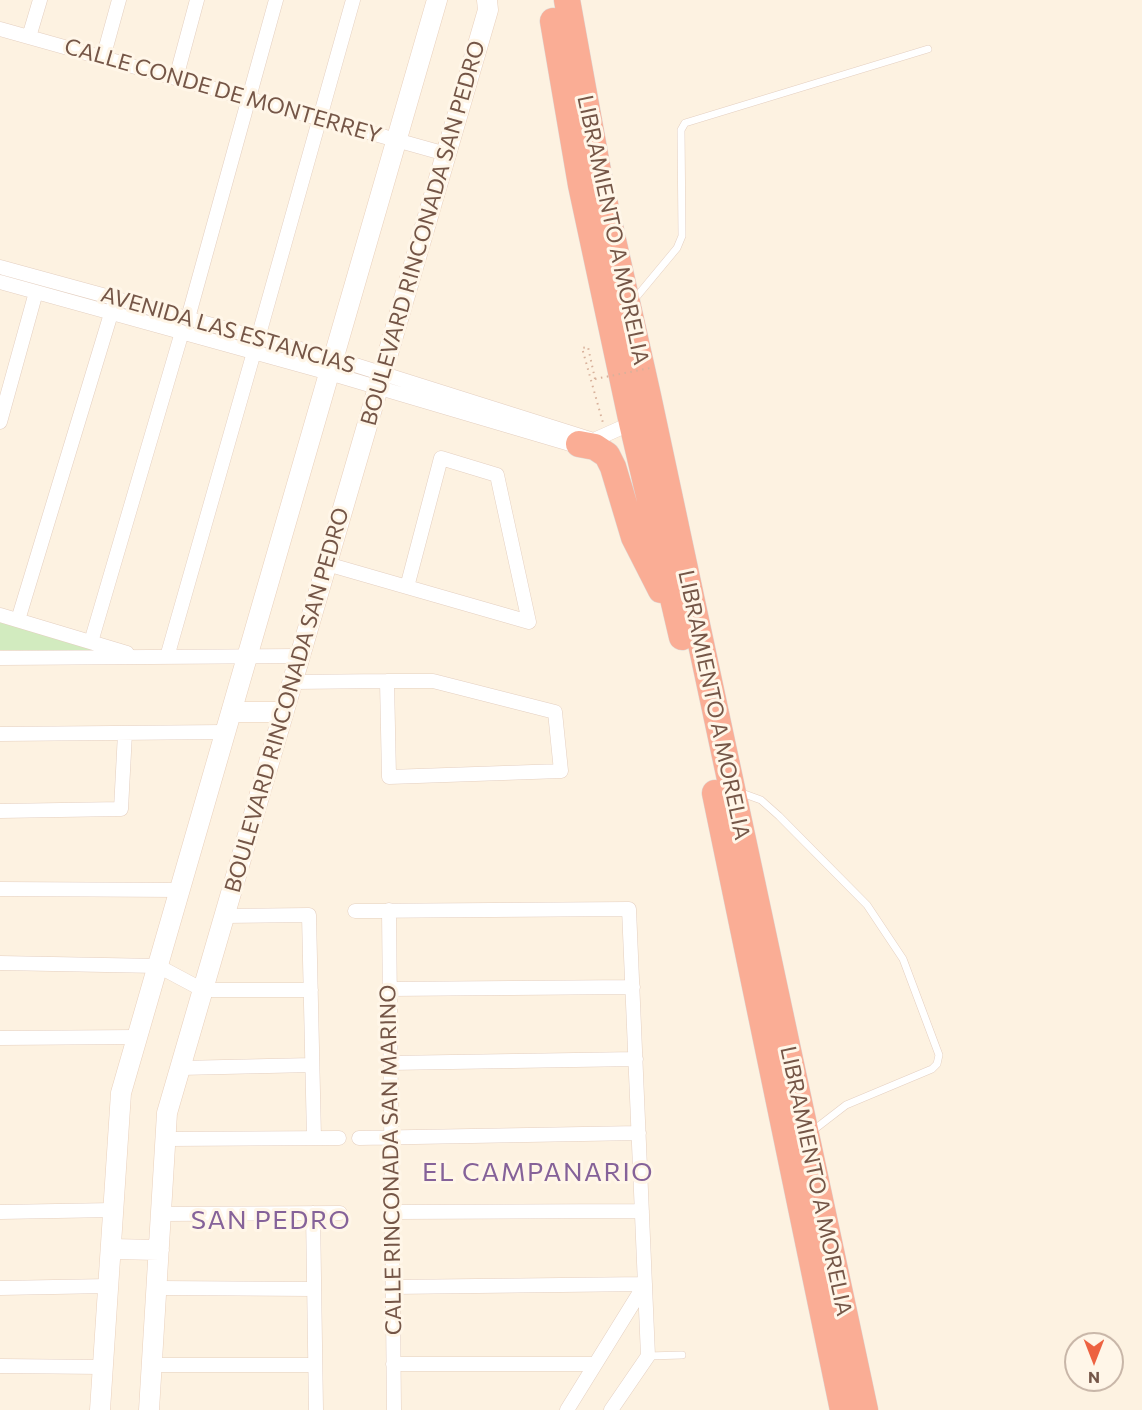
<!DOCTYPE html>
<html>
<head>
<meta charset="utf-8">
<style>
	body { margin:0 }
	#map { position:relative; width:1142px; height:1410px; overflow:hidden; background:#fdf2e1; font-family:Commissioner,sans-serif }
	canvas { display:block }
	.north { position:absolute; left:1064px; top:1332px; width:60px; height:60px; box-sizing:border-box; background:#fff6e8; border:2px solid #c8b6a8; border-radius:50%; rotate:180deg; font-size:16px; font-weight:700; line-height:24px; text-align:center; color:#755647 }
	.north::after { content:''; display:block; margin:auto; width:21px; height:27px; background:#ed6241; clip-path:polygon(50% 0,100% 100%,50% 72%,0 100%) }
</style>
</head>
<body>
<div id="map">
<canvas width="1142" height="1410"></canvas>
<div class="north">N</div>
</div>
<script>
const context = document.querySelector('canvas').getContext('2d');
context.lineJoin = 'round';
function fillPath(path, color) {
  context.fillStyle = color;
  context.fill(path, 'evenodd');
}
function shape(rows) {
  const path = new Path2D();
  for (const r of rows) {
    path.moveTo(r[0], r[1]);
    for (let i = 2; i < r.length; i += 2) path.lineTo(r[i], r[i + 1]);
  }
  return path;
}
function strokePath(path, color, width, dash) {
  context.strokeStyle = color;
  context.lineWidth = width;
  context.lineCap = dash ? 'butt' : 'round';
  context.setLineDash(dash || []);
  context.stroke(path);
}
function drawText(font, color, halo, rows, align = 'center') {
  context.font = font + ' Commissioner,sans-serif';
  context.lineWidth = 6;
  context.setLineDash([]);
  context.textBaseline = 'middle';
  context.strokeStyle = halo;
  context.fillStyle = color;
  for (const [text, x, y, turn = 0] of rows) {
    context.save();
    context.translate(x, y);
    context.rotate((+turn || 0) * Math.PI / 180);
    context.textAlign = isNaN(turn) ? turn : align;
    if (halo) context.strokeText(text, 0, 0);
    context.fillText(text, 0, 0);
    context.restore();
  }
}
const green = shape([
	[0,621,99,651,0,650]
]);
const path = shape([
	[595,379,588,347,582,348,603,423]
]);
const lane = shape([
	[633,301,677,248,682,236,681,130,685,123,928,49],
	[739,792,761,800,779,816,867,905,903,959,939,1055,937,1064,932,1069,846,1105,811,1132],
	[648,1356,682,1355]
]);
const street = shape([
	[0,29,446,154],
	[29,37,40,0],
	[103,58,119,0],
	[176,78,197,0],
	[0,267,333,358,590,439],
	[0,282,329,373,570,444,579,444,596,439,632,423],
	[188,318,276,0],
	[258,338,353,0],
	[0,422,36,292],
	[327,564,407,587,529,622,497,475,441,458,407,587],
	[0,615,127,653],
	[18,620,113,307],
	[91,642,182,332],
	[167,657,254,352],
	[0,658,300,656],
	[292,682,387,681,433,681,555,712,561,771,389,777,387,681],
	[0,734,225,732],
	[0,811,121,809,125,733],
	[0,889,180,890],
	[389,910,394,1410],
	[355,911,629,909,648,1356,611,1410],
	[224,916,309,915,314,1138],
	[0,963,158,966,203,990,311,990],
	[389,989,633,987],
	[0,1038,137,1037],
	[390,1063,636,1059],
	[180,1068,312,1065],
	[359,1138,639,1133],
	[166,1139,339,1138],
	[0,1212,113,1210],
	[392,1212,642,1211],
	[313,1213,316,1410],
	[161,1214,340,1213],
	[393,1287,645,1284],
	[0,1288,108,1286],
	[157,1288,314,1289],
	[393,1364,595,1364],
	[152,1365,315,1365],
	[0,1366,103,1367],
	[567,1410,645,1284]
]);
const secondary = shape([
	[231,712,284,712],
	[111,1249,159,1250],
	[100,1410,121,1093,437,0],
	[149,1410,167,1113,488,10,487,0]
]);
const highway = shape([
	[567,0,600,182,648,396,865,1410],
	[553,21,581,185,632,423,682,637],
	[579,444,595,447,607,455,613,467,634,537,661,590],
	[715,793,843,1410]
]);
const pathBridge = shape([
	[595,379,650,368]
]);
const streetNames = [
	["CALLE CONDE DE MONTERREY",223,91,16],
	["LIBRAMIENTO A MORELIA",613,230,78],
	["BOULEVARD RINCONADA SAN PEDRO",423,233,-74],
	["AVENIDA LAS ESTANCIAS",228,330,16],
	["BOULEVARD RINCONADA SAN PEDRO",287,700,-74],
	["LIBRAMIENTO A MORELIA",714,705,78],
	["CALLE RINCONADA SAN MARINO",391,1160,-91],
	["LIBRAMIENTO A MORELIA",816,1181,78]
];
const quarterNames = [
	["EL CAMPANARIO",538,1172],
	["SAN PEDRO",271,1220]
];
fillPath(green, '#d2ebbf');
strokePath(lane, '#e4cfc0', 8);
strokePath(street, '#e4cfc0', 15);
strokePath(secondary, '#e9d0bc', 21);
strokePath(highway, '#ded6d3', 27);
strokePath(path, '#d8b19b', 2, [1.5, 4.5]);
strokePath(lane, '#fff', 7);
strokePath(street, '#fff', 14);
strokePath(secondary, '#fff', 20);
strokePath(highway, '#faad95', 26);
strokePath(pathBridge, '#d8b19b', 2, [1.5, 4.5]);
drawText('22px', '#755647', '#fff6e8', streetNames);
context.letterSpacing = '1.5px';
drawText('26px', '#856299', '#fff6e8', quarterNames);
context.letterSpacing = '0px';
</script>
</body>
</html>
